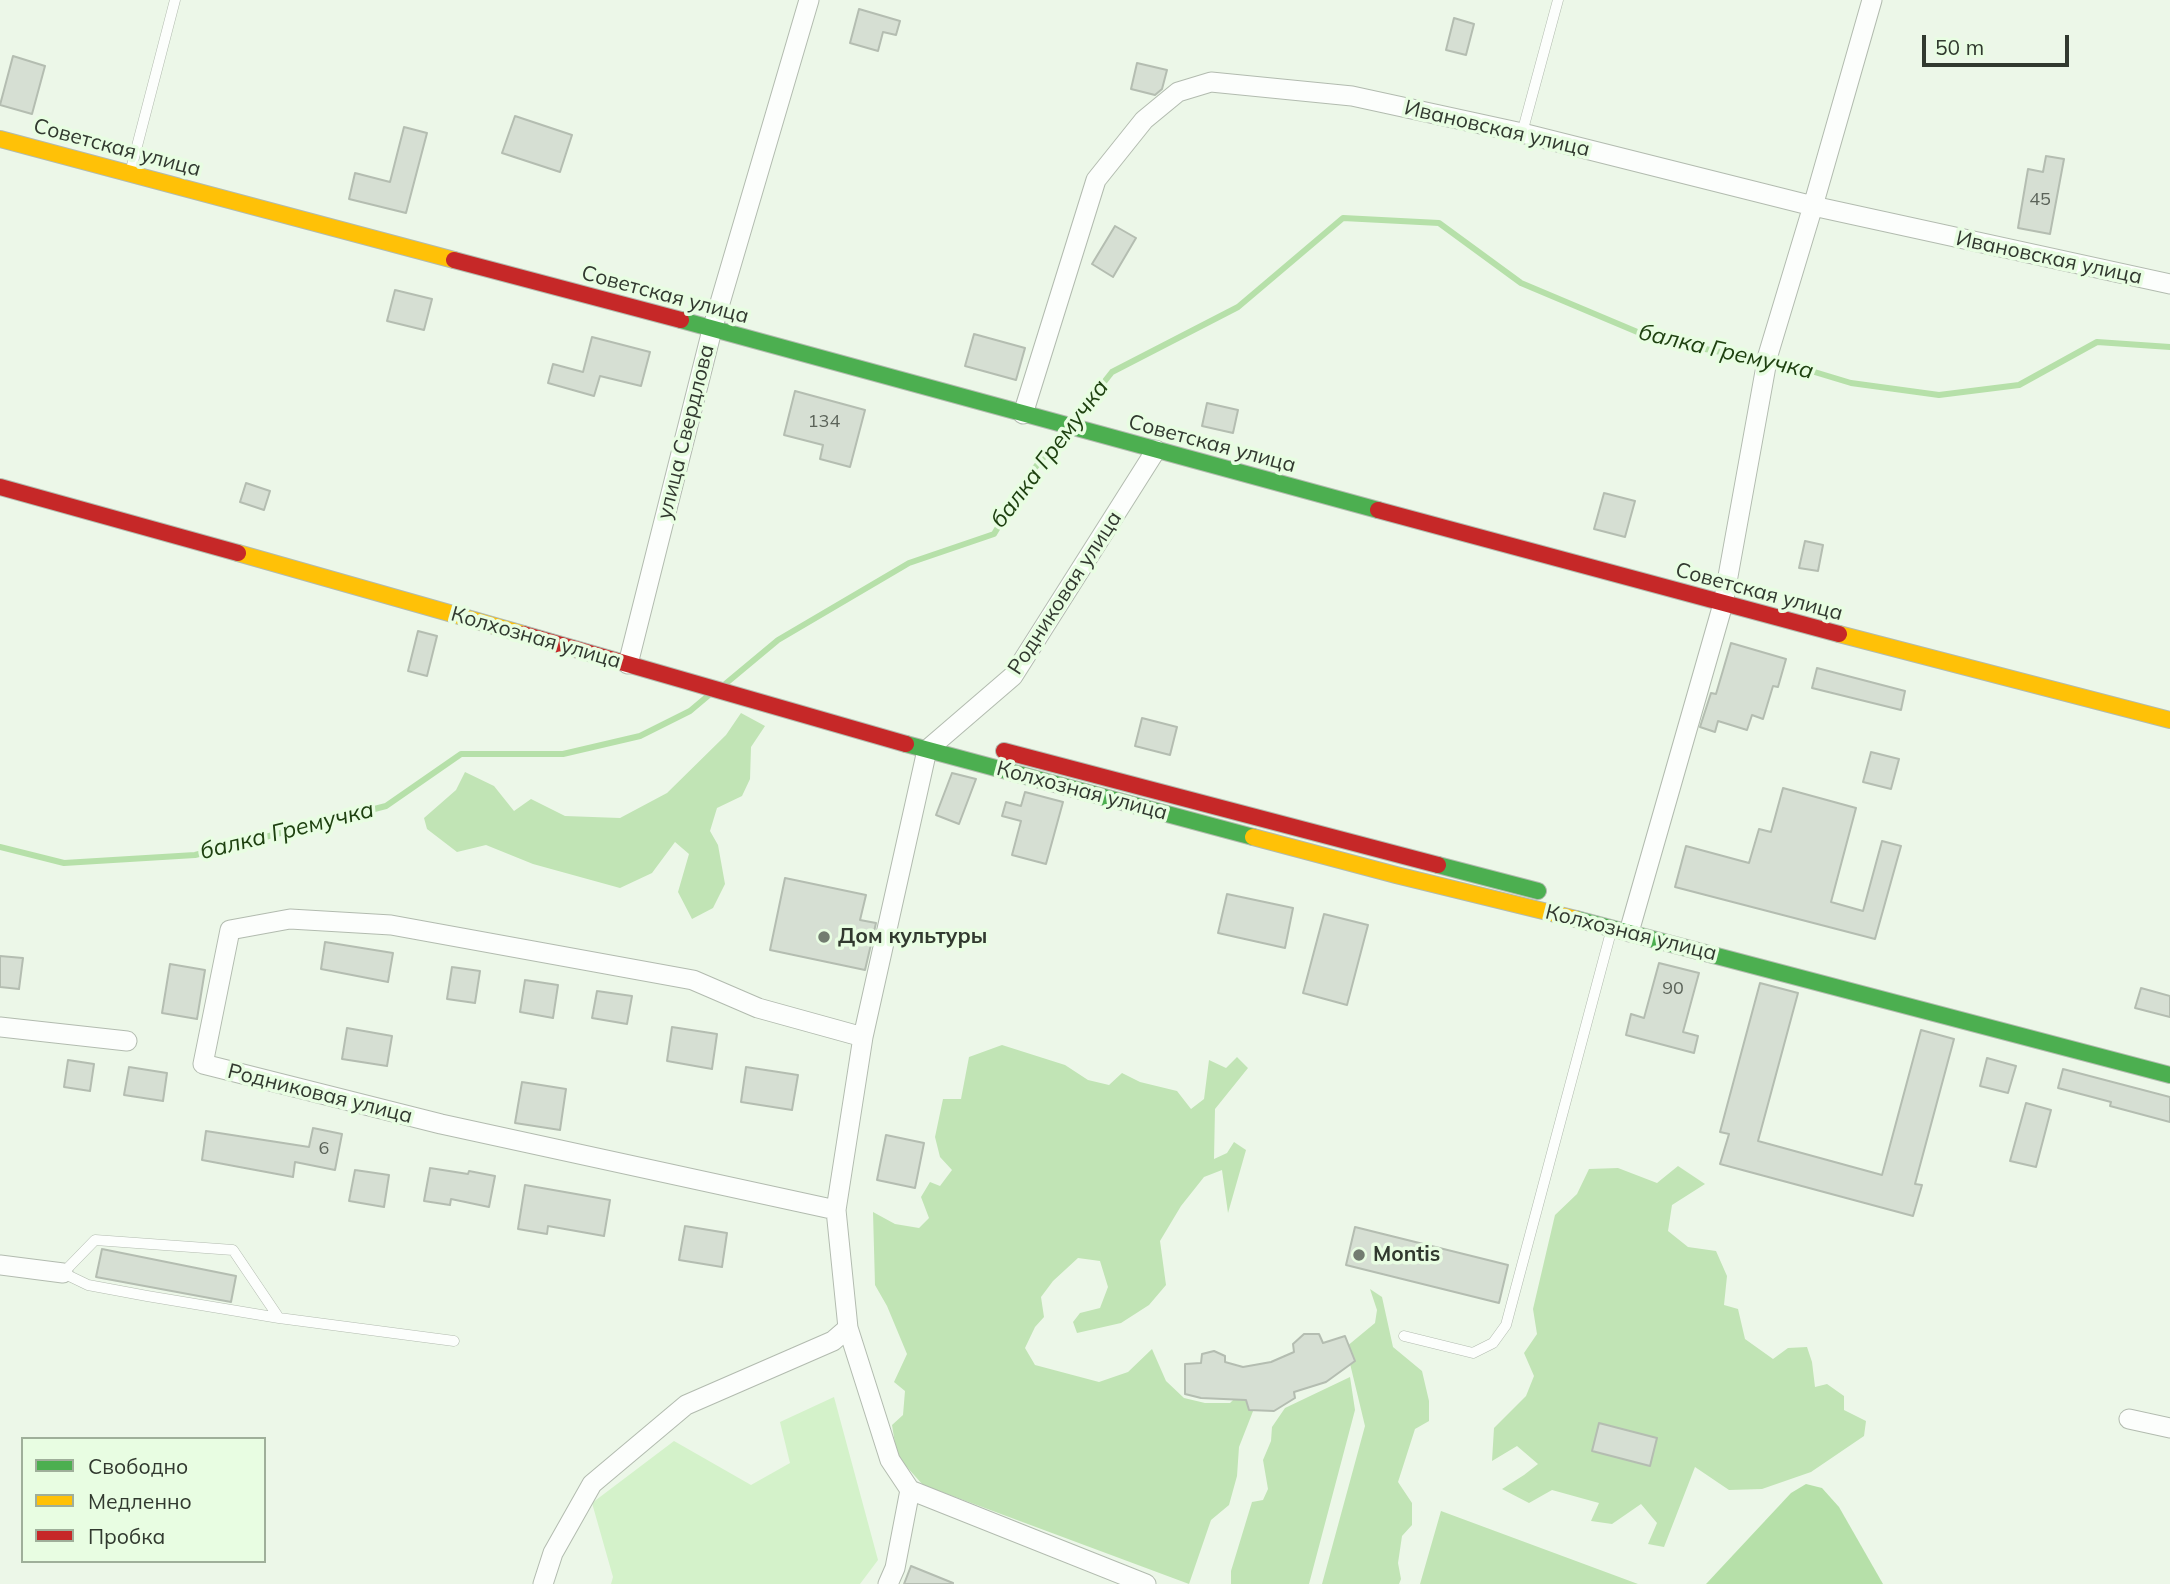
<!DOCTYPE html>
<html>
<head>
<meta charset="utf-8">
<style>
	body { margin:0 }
	#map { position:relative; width:2170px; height:1584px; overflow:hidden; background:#ecf7e8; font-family:Mulish,sans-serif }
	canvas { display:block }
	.legend { position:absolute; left:21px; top:1437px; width:245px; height:126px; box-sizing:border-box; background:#e8fde2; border:2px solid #9faf9a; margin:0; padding:9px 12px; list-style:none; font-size:21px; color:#31392f }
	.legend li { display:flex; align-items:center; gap:14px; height:35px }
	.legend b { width:35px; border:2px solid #9faf9a }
	.scale { position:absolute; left:1922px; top:35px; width:147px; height:32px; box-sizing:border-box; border:4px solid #31392f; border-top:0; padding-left:9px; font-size:21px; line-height:24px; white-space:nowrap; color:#31392f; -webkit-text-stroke:5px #e8fde2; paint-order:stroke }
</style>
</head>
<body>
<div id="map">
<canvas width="2170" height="1584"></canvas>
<ul class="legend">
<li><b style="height:9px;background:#4caf50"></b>Свободно</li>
<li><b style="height:9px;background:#ffc107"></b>Медленно</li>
<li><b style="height:9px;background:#c62828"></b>Пробка</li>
</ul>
<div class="scale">50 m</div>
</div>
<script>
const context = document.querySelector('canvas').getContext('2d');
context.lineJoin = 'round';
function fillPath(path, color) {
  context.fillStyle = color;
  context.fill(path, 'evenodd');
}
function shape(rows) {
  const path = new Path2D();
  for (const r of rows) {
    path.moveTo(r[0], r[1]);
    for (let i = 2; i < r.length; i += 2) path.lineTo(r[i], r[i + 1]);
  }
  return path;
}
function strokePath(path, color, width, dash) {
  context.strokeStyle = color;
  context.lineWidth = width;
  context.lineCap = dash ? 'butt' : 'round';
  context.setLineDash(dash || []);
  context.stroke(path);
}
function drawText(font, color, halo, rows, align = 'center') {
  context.font = font + ' Mulish,sans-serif';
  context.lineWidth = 7;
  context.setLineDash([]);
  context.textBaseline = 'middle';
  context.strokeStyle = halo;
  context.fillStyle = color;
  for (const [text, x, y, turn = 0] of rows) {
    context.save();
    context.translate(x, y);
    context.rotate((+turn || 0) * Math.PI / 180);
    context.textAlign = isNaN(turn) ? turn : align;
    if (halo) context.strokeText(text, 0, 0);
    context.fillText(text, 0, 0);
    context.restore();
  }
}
const green = shape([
	[834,1397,878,1560,860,1584,611,1584,613,1577,592,1503,674,1441,751,1485,790,1463,780,1422]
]);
const forest = shape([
	[741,713,765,726,751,747,750,779,742,796,717,808,710,831,718,845,725,884,713,908,692,919,678,892,689,854,675,842,652,873,620,888,533,864,486,845,457,852,427,829,424,818,456,790,465,772,494,786,514,811,531,799,565,816,620,818,667,793,726,735],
	[1002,1045,1065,1065,1088,1080,1109,1085,1122,1073,1140,1082,1177,1091,1191,1109,1204,1099,1209,1060,1226,1068,1237,1057,1248,1068,1215,1109,1214,1159,1227,1153,1234,1142,1246,1150,1228,1213,1222,1170,1204,1177,1181,1206,1160,1241,1166,1285,1149,1305,1121,1323,1077,1333,1073,1322,1080,1313,1100,1308,1108,1287,1100,1261,1078,1258,1053,1281,1041,1297,1044,1317,1035,1327,1025,1348,1035,1365,1099,1382,1128,1372,1152,1349,1166,1381,1184,1398,1205,1403,1230,1403,1240,1393,1257,1401,1239,1447,1237,1476,1229,1505,1211,1520,1189,1584,923,1485,897,1456,892,1425,903,1415,905,1391,894,1382,907,1354,887,1306,875,1285,873,1212,895,1224,919,1228,929,1218,921,1197,930,1182,940,1186,952,1170,940,1157,935,1137,943,1099,961,1099,969,1057],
	[1678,1166,1705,1184,1672,1205,1668,1231,1688,1247,1716,1251,1727,1276,1724,1305,1738,1309,1745,1339,1773,1359,1788,1348,1807,1347,1812,1362,1815,1387,1827,1384,1844,1396,1844,1410,1866,1421,1864,1436,1811,1472,1762,1489,1729,1490,1695,1467,1664,1547,1648,1544,1657,1523,1641,1504,1612,1524,1591,1521,1599,1503,1552,1490,1529,1503,1502,1489,1524,1475,1538,1464,1517,1446,1492,1461,1494,1428,1526,1396,1534,1376,1524,1353,1537,1334,1533,1309,1555,1215,1577,1194,1589,1169,1618,1168,1657,1183],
	[1370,1289,1382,1297,1393,1347,1422,1371,1429,1401,1429,1421,1415,1429,1398,1482,1412,1503,1412,1525,1402,1536,1398,1563,1401,1579,1399,1584,1322,1584,1365,1426,1346,1347,1375,1323,1377,1310],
	[1350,1377,1355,1410,1309,1584,1231,1584,1231,1571,1252,1502,1263,1500,1268,1489,1263,1460,1271,1441,1272,1427,1285,1408],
	[1441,1511,1638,1584,1420,1584]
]);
const water = shape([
	[1806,1484,1822,1488,1839,1507,1883,1584,1706,1584,1791,1493]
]);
const stream = shape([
	[1074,420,1112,372,1238,307,1343,218,1439,223,1521,283,1654,339,1798,367,1851,383,1939,395,2019,385,2097,342,2170,347],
	[724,685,778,640,909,563,994,534,1029,475,1065,431],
	[0,847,64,863,195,855,386,806,461,754,563,754,640,736,690,711,709,695]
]);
const building = shape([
	[859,9,900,21,896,35,883,32,878,51,850,43,859,9],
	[1454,18,1474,24,1466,55,1446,50,1454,18],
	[13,56,45,66,32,114,0,105,13,56],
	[1137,63,1167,70,1162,89,1155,95,1131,89,1137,63],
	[515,116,572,135,560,172,502,153,515,116],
	[404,127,427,133,406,213,349,199,355,173,390,182,404,127],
	[2046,156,2064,159,2050,234,2018,228,2028,169,2043,172,2046,156],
	[1115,226,1136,238,1113,277,1092,264,1115,226],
	[395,290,432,299,424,330,387,321,395,290],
	[974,334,1025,348,1016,380,965,366,974,334],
	[592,337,650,352,641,386,600,376,594,396,548,383,553,364,583,372,592,337],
	[795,391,865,410,850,467,820,459,823,445,784,435,795,391],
	[1207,403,1238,410,1233,433,1202,426,1207,403],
	[246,483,270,491,264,510,240,502,246,483],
	[1604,493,1635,501,1625,537,1594,529,1604,493],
	[1805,541,1823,545,1818,571,1799,568,1805,541],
	[418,631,437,636,427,676,408,671,418,631],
	[1731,643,1786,659,1778,687,1773,686,1763,719,1752,715,1747,730,1718,721,1715,732,1700,727,1711,693,1716,694,1731,643],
	[1817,668,1905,691,1901,710,1812,688,1817,668],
	[1142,718,1177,727,1170,755,1135,746,1142,718],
	[1871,752,1899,759,1891,789,1863,782,1871,752],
	[952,773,976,779,959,824,936,815,952,773],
	[1783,788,1856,808,1831,902,1863,911,1882,841,1901,846,1875,939,1675,887,1686,846,1749,863,1759,829,1771,832,1783,788],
	[1025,792,1063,802,1046,864,1012,855,1021,821,1002,816,1006,802,1021,806,1025,792],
	[785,878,866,895,860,920,876,923,865,970,770,950,785,878],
	[1227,894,1293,908,1285,948,1218,933,1227,894],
	[1324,914,1368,925,1347,1005,1303,993,1324,914],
	[325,942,393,953,388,982,321,969,325,942],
	[0,956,23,958,19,989,0,987,0,956],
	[1659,963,1699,973,1683,1032,1698,1036,1694,1053,1626,1035,1631,1014,1644,1018,1659,963],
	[170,964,205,970,197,1019,162,1013,170,964],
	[452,967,480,971,475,1003,447,999,452,967],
	[525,980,558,985,553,1018,520,1012,525,980],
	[1760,983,1798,993,1758,1141,1882,1175,1921,1030,1954,1039,1915,1184,1922,1185,1913,1216,1720,1164,1729,1134,1720,1132,1760,983],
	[2141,988,2170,996,2170,1017,2135,1008,2141,988],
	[597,991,632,996,627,1024,592,1018,597,991],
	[672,1027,717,1034,712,1069,667,1061,672,1027],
	[347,1028,392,1036,387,1066,342,1059,347,1028],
	[1987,1058,2016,1066,2008,1093,1980,1086,1987,1058],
	[68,1060,94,1064,90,1091,64,1087,68,1060],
	[129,1067,167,1073,163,1101,124,1095,129,1067],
	[746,1067,798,1075,792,1110,741,1102,746,1067],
	[2063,1069,2170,1097,2170,1122,2110,1106,2111,1102,2058,1088,2063,1069],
	[522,1082,566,1089,560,1130,515,1123,522,1082],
	[2026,1103,2051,1110,2036,1167,2010,1161,2026,1103],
	[313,1128,342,1134,335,1170,295,1162,293,1177,202,1160,206,1131,309,1147,313,1128],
	[886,1135,924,1143,915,1188,877,1180,886,1135],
	[430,1168,468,1174,469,1171,495,1176,489,1207,451,1199,450,1205,424,1201,430,1168],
	[355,1170,389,1175,384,1207,349,1201,355,1170],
	[525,1185,610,1200,604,1236,548,1226,547,1234,518,1229,525,1185],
	[685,1226,727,1233,722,1267,679,1260,685,1226],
	[1355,1227,1508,1265,1499,1303,1346,1265,1355,1227],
	[102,1249,236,1276,231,1302,96,1277,102,1249],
	[1304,1334,1319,1334,1323,1343,1345,1336,1355,1361,1326,1382,1294,1392,1295,1398,1274,1411,1249,1410,1246,1400,1201,1398,1185,1394,1185,1364,1201,1363,1202,1354,1214,1351,1225,1356,1225,1362,1243,1367,1271,1362,1294,1352,1293,1344,1304,1334],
	[1599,1423,1657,1438,1650,1466,1592,1451,1599,1423],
	[911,1566,953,1583,953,1584,904,1584,911,1566]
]);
const lane = shape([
	[1522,133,1558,0],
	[130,173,175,0],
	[279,1318,233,1250,95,1240,63,1273,88,1285,147,1296,279,1318,454,1341],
	[1404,1336,1473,1353,1493,1343,1506,1325,1612,928]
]);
const street = shape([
	[1023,414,1096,180,1144,120,1178,92,1211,82,1352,96,1522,133,1813,206,2170,284],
	[628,664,712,330,809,0],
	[1629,932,1723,604,1768,355,1813,206,1872,0],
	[0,1027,127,1041],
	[836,1210,441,1124,203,1064,230,930,290,919,391,925,693,980,758,1008,863,1037],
	[0,1265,63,1273],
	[2129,1419,2170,1428],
	[910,1490,1146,1584],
	[543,1584,553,1553,592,1484,686,1405,833,1341,848,1328],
	[888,1584,895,1568,910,1490,890,1460,848,1328,836,1210,863,1037,927,750,1013,676,1156,450]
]);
const fast = shape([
	[681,320,1378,510],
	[906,744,1253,837],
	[1438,865,1538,891],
	[1576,919,2170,1075]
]);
const slow = shape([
	[0,139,454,260],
	[238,553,523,634],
	[1839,634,2170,720],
	[1253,837,1396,875,1576,919]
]);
const jam = shape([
	[454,260,681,320],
	[0,487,238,553],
	[1378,510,1839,634],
	[523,634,906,744],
	[1004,751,1438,865]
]);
const markers = [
	[824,937,7,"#727c70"],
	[1359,1255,7,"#727c70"]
];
const numberNames = [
	["45",2040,200],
	["134",824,422],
	["90",1673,989],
	["6",324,1149]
];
const streetNames = [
	["Ивановская улица",1497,129,13],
	["Советская улица",117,148,15],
	["Ивановская улица",2049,258,12],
	["Советская улица",665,295,15],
	["улица Свердлова",686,432,-76],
	["Советская улица",1212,444,15],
	["Советская улица",1759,592,15],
	["Родниковая улица",1065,593,-57],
	["Колхозная улица",536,638,16],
	["Колхозная улица",1082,791,15],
	["Колхозная улица",1631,933,14],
	["Родниковая улица",320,1094,14]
];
const poiNames = [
	["Дом культуры",838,937],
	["Montis",1373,1255]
];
const waterNames = [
	["балка Гремучка",1726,352,13],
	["балка Гремучка",1050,454,-53],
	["балка Гремучка",287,831,-14]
];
fillPath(green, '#d4f2ca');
fillPath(forest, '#c1e4b5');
fillPath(water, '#b6e0a9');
strokePath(stream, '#b6e0a9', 6);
fillPath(building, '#d6dfd3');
strokePath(building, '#b4bdb1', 2);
strokePath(lane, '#b2bbaf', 11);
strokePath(street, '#b2bbaf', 21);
strokePath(fast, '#b2bbaf', 18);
strokePath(slow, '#b2bbaf', 18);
strokePath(jam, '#b2bbaf', 18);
strokePath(lane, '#fcfefc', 10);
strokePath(street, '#fcfefc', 19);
strokePath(fast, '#4caf50', 16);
strokePath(slow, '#ffc107', 16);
strokePath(jam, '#c62828', 16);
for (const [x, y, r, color] of markers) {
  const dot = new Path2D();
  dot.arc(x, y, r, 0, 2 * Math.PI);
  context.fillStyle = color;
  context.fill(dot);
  strokePath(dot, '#e8fde2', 2.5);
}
drawText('18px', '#5b6359', null, numberNames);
drawText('21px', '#31392f', '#e8fde2', streetNames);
drawText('bold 21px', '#31392f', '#e8fde2', poiNames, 'left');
drawText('italic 23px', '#1e4110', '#e8fde2', waterNames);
</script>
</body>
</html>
